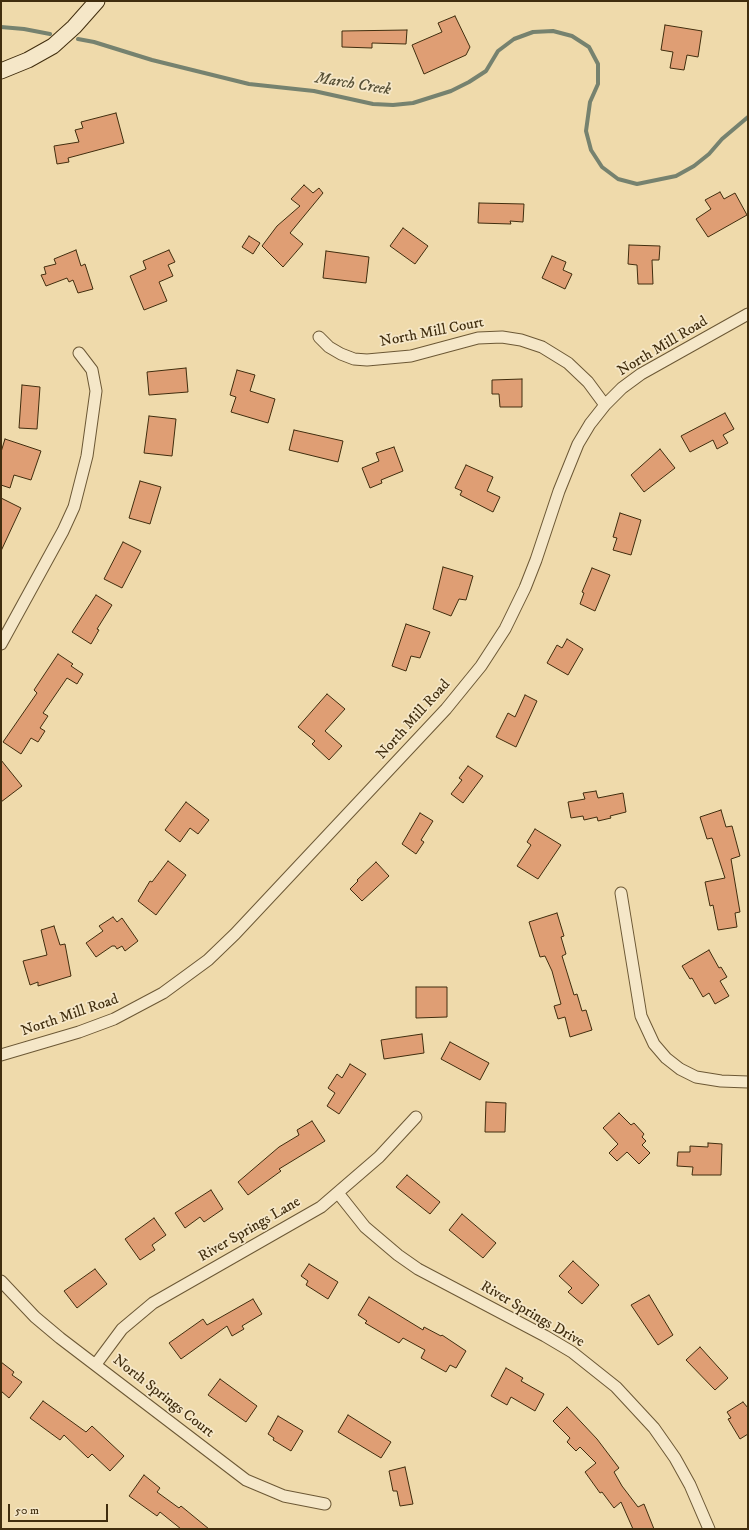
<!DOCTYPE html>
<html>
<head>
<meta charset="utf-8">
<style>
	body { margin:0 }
	#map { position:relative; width:749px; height:1530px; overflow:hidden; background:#efdaab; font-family:"IM FELL DW Pica",serif }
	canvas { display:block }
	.frame { position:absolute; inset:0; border:2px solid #402d0e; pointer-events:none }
	.scale { position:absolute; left:8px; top:1504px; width:100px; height:18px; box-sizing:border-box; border:2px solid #402d0e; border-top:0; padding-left:5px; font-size:12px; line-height:14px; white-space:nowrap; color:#402d0e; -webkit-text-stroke:3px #f5e7c8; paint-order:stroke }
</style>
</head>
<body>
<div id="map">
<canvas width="749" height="1530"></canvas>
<div class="frame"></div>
<div class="scale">50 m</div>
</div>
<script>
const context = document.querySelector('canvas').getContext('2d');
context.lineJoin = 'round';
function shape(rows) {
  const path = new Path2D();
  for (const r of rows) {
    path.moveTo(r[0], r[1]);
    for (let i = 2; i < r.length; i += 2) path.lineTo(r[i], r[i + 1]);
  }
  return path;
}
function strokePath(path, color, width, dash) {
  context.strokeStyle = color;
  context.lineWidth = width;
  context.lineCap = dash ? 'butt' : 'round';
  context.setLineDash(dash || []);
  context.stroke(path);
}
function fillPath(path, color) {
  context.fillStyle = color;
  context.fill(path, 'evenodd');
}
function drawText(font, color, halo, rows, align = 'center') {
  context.font = font + ' "IM FELL DW Pica",serif';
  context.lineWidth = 3.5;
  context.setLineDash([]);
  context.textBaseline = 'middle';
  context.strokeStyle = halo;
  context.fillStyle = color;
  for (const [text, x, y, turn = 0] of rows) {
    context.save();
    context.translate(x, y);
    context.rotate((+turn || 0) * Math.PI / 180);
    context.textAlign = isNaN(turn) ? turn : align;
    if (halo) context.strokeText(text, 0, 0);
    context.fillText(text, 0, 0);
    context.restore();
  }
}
const stream = shape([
	[1,27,24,29,50,34],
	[78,39,94,42,152,60,249,84,314,91,373,104,393,105,413,103,451,91,469,82,486,71,498,51,514,39,533,32,553,31,572,36,589,47,598,64,598,84,590,102,586,131,591,150,602,167,618,179,637,184,676,176,694,166,709,154,722,139,748,117]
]);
const building = shape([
	[455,16,470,47,466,55,424,74,412,45,442,32,438,23,455,16],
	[665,25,702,31,698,57,687,55,684,70,670,68,673,52,661,50,665,25],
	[407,30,406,44,372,43,372,48,342,47,342,31,407,30],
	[116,113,124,143,68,158,69,162,57,164,54,146,79,142,75,130,83,128,81,122,116,113],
	[304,185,313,193,319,188,323,193,290,233,303,244,283,267,262,246,277,226,300,206,291,199,304,185],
	[720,192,724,199,735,193,747,215,708,237,696,219,711,209,705,200,720,192],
	[479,203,524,204,523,222,510,221,511,224,478,223,479,203],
	[403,228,428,246,415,264,390,246,403,228],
	[249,236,260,243,253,254,242,247,249,236],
	[629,245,660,246,659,260,652,260,653,284,638,284,637,265,628,264,629,245],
	[76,250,81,266,85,264,93,289,78,293,73,280,69,282,67,278,46,286,41,275,46,274,44,267,56,264,54,259,76,250],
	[169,250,175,262,168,265,173,276,159,282,167,301,144,310,130,276,146,269,143,261,169,250],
	[326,251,369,257,366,283,323,278,326,251],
	[552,256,566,262,563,270,572,274,565,289,542,278,552,256],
	[186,368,188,392,149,395,147,372,186,368],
	[237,370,255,375,250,391,275,399,268,423,231,412,236,397,230,395,237,370],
	[522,379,522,407,500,407,499,394,492,394,492,380,522,379],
	[22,385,40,387,37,429,19,428,22,385],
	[725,413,734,429,723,435,728,443,717,449,713,440,690,452,681,436,725,413],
	[149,416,176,419,172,456,144,453,149,416],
	[294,430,343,441,338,462,289,450,294,430],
	[5,439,41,451,31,480,14,475,10,488,1,485,1,452,5,439],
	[394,447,403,471,381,480,382,483,370,488,362,468,379,461,376,453,394,447],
	[660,449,675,468,644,492,631,475,660,449],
	[466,465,493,477,487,491,500,497,493,512,460,495,462,491,455,488,466,465],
	[140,481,161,487,150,524,129,518,140,481],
	[1,498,21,508,1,551,1,498],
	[620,513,641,520,631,555,613,550,617,538,613,537,620,513],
	[123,542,141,551,122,588,104,579,123,542],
	[443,567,473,576,466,600,459,599,451,616,433,609,443,567],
	[592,568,610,575,595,611,580,604,584,593,582,592,592,568],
	[96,595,112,605,97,629,99,630,91,644,72,632,96,595],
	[406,624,430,632,420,658,411,656,406,671,392,666,406,624],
	[567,639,583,649,568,675,547,663,557,645,562,648,567,639],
	[58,654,73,664,71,666,83,674,77,684,67,678,43,713,48,716,40,728,45,731,38,742,31,738,21,754,3,742,37,693,34,690,58,654],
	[327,694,345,709,325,731,342,746,329,760,312,744,315,741,298,727,327,694],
	[525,695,537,701,516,747,496,737,508,713,515,717,525,695],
	[1,760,22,786,1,802,1,760],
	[468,766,483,776,463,803,451,794,462,780,459,778,468,766],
	[596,791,598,798,623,793,626,812,610,816,611,818,598,821,597,817,584,820,583,816,571,818,568,802,585,799,583,793,596,791],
	[186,802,209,820,198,834,190,828,180,842,165,830,186,802],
	[721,810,726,827,732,826,740,856,731,859,740,912,735,913,737,927,718,930,713,905,710,906,705,882,725,878,712,838,707,839,700,817,721,810],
	[420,813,433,821,421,840,424,842,416,854,402,844,420,813],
	[535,829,561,845,538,879,517,866,531,845,527,842,535,829],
	[168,861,186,875,156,915,138,901,150,881,152,882,168,861],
	[376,862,389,876,362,901,350,889,358,881,357,880,376,862],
	[557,913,564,936,561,937,566,954,562,956,574,995,577,994,582,1011,586,1010,592,1030,570,1037,565,1017,558,1019,554,1006,561,1004,552,971,545,956,540,957,529,922,557,913],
	[113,917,117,922,122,918,138,941,125,951,122,946,117,949,115,946,112,946,96,957,86,943,103,931,99,926,113,917],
	[54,926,60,945,65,944,71,976,38,986,38,982,30,985,23,961,47,955,41,930,54,926],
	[709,950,719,968,721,967,727,977,720,981,729,996,715,1004,709,993,703,997,692,978,690,979,682,966,709,950],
	[416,987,447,987,447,1017,416,1018,416,987],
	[422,1034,424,1053,384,1059,381,1040,422,1034],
	[450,1042,489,1063,480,1080,441,1059,450,1042],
	[350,1064,366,1074,339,1114,327,1106,335,1093,328,1088,337,1074,342,1078,350,1064],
	[486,1102,506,1103,505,1132,485,1132,486,1102],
	[619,1113,631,1125,634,1123,644,1134,642,1137,646,1141,642,1145,650,1153,639,1164,627,1152,617,1161,609,1153,618,1144,603,1128,619,1113],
	[312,1121,325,1141,279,1169,281,1171,248,1195,238,1182,279,1147,299,1135,297,1130,312,1121],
	[708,1143,722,1144,721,1175,692,1175,693,1167,677,1166,678,1152,690,1152,690,1146,708,1147,708,1143],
	[407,1175,440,1202,430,1214,396,1187,407,1175],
	[211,1190,223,1209,204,1222,200,1217,185,1228,175,1213,211,1190],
	[462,1214,496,1243,483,1258,449,1230,462,1214],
	[154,1218,166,1235,152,1245,155,1250,140,1260,125,1239,154,1218],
	[573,1261,599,1285,582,1304,568,1292,572,1288,559,1276,573,1261],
	[309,1264,338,1282,328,1299,306,1285,308,1281,301,1276,309,1264],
	[95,1269,107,1284,77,1308,64,1291,95,1269],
	[649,1295,673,1335,658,1345,631,1305,649,1295],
	[369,1297,423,1330,424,1327,441,1336,442,1335,466,1351,456,1368,450,1365,446,1372,421,1358,425,1350,403,1338,399,1343,365,1323,367,1321,358,1315,369,1297],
	[253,1299,262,1314,242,1326,244,1329,232,1336,227,1326,181,1359,169,1343,203,1319,207,1325,253,1299],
	[700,1347,728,1378,715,1390,686,1360,700,1347],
	[1,1362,14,1372,12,1375,22,1382,9,1398,1,1391,1,1362],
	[506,1368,523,1378,521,1381,544,1394,535,1411,511,1397,507,1405,491,1396,506,1368],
	[220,1379,257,1406,246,1422,208,1395,220,1379],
	[43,1401,86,1432,92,1426,124,1456,110,1471,92,1454,88,1458,64,1435,60,1440,30,1418,43,1401],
	[743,1402,748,1408,748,1434,740,1439,728,1419,731,1418,727,1412,743,1402],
	[567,1407,597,1439,619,1468,614,1472,622,1486,638,1507,644,1504,654,1529,633,1529,621,1502,614,1508,602,1492,600,1493,585,1472,596,1463,580,1447,576,1451,567,1442,570,1438,553,1421,567,1407],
	[348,1415,391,1442,381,1458,338,1432,348,1415],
	[278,1416,303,1431,291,1451,273,1440,274,1438,268,1434,278,1416],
	[405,1467,413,1504,400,1506,397,1491,393,1491,389,1471,405,1467],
	[144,1475,160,1488,157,1492,179,1508,181,1506,209,1529,181,1529,160,1512,157,1516,129,1496,144,1475]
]);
const street = shape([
	[319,337,329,347,341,354,354,359,367,360,411,356,478,338,502,337,521,340,542,347,568,363,588,382,605,405],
	[1,644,63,531,74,507,87,456,96,391,92,370,79,353],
	[621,893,641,1016,654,1044,666,1058,680,1069,696,1077,721,1081,748,1082],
	[1,1055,79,1032,114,1019,163,993,208,960,235,934,446,709,481,666,505,629,525,588,536,560,559,491,578,444,590,424,605,405,622,388,641,374,748,314],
	[338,1193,365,1227,398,1255,418,1269,545,1336,572,1352,616,1387,654,1428,675,1458,690,1485,709,1529],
	[1,1281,35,1317,60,1338,246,1480,284,1496,325,1504],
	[96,1364,122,1329,153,1303,321,1207,379,1157,416,1117]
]);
const secondary = shape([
	[1,71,28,60,53,46,74,27,97,1]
]);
const streetNames = [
	["North Mill Court",432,333,-11],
	["North Mill Road",663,347,-31],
	["North Mill Road",414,720,-48],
	["North Mill Road",70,1016,-19],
	["River Springs Lane",250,1230,-30],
	["River Springs Drive",532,1315,30],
	["North Springs Court",163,1397,38]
];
const waterNames = [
	["March Creek",353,85,9]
];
strokePath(stream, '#76826f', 4);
fillPath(building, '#df9e74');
strokePath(building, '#402d0e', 1);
strokePath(street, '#6c5835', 13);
strokePath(secondary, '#402d0e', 17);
strokePath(street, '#f5e7c8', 11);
strokePath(secondary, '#f5e7c8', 15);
drawText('15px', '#402d0e', '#f5e7c8', streetNames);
drawText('italic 16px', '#565036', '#f5e7c8', waterNames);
</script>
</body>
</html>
